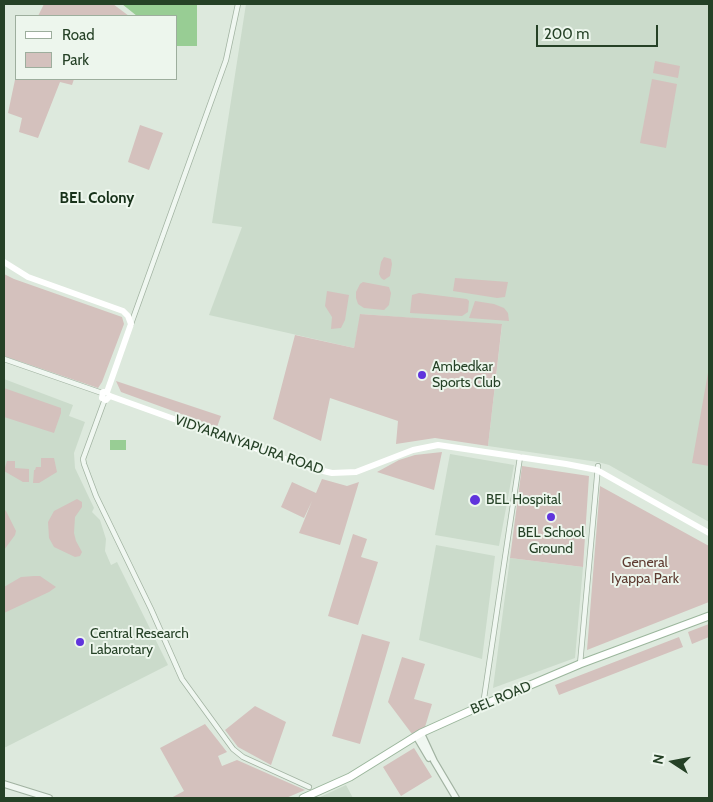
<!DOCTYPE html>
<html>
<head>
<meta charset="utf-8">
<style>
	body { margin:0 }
	#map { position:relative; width:713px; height:802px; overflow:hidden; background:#dde9dd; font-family:Cabin,sans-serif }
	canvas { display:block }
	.frame { position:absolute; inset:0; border:5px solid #254126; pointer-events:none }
	.legend { position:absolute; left:15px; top:15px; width:162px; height:65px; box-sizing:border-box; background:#edf6ed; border:1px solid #9dae9d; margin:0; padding:6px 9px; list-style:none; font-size:15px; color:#254126 }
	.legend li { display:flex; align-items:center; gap:10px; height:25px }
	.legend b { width:25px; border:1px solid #9dae9d }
	.north { position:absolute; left:648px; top:737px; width:50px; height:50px; -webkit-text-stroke:4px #edf6ed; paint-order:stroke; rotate:281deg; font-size:14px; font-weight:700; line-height:20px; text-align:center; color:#254126 }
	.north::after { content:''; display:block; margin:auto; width:18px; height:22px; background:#254126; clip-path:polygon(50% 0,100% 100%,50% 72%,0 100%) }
	.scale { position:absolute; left:536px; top:25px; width:122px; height:22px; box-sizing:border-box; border:2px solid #254126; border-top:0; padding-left:6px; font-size:15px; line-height:18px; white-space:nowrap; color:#254126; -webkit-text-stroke:4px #edf6ed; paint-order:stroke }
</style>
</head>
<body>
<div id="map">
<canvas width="713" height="802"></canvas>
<div class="frame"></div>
<ul class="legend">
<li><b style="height:6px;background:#fff"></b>Road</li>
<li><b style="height:14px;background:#d4c1bd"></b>Park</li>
</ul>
<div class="north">N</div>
<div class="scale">200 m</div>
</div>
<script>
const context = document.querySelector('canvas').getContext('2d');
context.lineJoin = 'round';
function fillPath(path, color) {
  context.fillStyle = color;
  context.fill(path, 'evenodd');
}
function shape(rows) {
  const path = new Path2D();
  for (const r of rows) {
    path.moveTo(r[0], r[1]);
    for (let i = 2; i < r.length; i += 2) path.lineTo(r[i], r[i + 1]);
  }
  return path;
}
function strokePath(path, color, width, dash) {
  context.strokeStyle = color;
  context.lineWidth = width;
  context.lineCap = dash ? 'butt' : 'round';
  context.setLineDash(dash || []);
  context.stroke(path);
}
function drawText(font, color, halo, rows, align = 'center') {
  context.font = font + ' Cabin,sans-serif';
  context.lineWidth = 4;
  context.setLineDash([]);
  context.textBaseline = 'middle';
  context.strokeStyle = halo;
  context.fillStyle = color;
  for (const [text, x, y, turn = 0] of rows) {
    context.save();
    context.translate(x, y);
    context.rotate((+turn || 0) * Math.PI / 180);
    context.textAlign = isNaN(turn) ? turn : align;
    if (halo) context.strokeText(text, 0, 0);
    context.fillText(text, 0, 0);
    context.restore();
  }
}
const built = shape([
	[246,4,709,4,709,522,609,465,598,462,488,446,502,325,361,314,354,348,209,315,242,227,212,223],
	[4,379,73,405,69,416,85,422,74,453,75,468,94,508,92,512,100,520,106,539,105,551,111,565,117,562,168,665,4,748],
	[450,454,514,465,499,546,435,535],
	[436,545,495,556,482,659,419,640],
	[510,558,583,567,575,658,493,688],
	[346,785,353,798,318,798]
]);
const green = shape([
	[44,4,113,4,129,16,38,16],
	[655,61,680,66,678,78,653,73],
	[16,75,16,79,74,79,72,85,60,82,38,138,19,132,22,118,8,113],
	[652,79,677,84,666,148,640,143],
	[140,125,163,133,149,170,128,162],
	[384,257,391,259,392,264,390,276,384,280,381,278,379,274,381,262],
	[4,274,14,279,122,317,124,324,102,382,98,388,4,356],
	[455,278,508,282,505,297,497,298,453,291],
	[363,282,389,287,391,293,389,305,384,310,364,308,358,304,356,298,356,292,360,284],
	[327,291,349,295,345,320,341,328,331,329,332,317,325,306],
	[419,293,467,299,469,301,468,312,462,316,410,313,412,295],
	[475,301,494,304,504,308,508,313,509,321,469,318],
	[360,314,502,324,488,446,435,438,396,444,398,421,330,398,321,441,273,419,295,335,354,348],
	[709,367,709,466,692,463],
	[116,381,221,416,217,427,121,392],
	[4,388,61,408,61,413,54,433,4,417],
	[442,452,434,490,377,472,399,460,415,455],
	[41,458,54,458,57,472,39,483,33,483,34,470,35,470,36,467,41,467],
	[7,461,15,461,15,468,29,469,29,482,23,482,4,471],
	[522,466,589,476,583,567,510,558],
	[322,479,347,486,359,482,340,545,299,533,312,501,304,518,281,507,292,482,316,493],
	[600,486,709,546,709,602,587,650],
	[77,499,82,502,82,507,75,517,74,533,76,541,82,552,80,556,75,557,54,547,49,538,48,522,54,511],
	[4,509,6,511,16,531,15,535,4,550],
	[353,534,367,539,361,557,378,562,358,625,328,616],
	[34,576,40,576,56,587,49,592,4,613,4,587,21,577],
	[709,624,709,637,692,644,688,632],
	[362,634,390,642,360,744,332,736],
	[679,637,683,647,559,695,555,685],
	[402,657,425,664,414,699,432,704,425,727,412,734,388,702],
	[255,706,286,722,271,765,238,747,225,730],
	[205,724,227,752,218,756,222,766,237,760,305,790,286,798,171,798,184,791,160,748],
	[414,748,432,777,401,796,383,767]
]);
const water = shape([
	[122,4,197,4,197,46,176,46,176,16,137,16],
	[110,440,126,440,126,450,110,450]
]);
const minor = shape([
	[131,324,226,60,238,4],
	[4,359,102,393],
	[105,399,83,459,84,464,96,496,151,609,182,679,233,749,243,757,309,787],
	[580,664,598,466],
	[483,705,520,457]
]);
const tertiary = shape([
	[421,733,434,761,456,798],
	[416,736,429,758],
	[4,784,49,798]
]);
const secondary = shape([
	[4,262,28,277,123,311,128,316,131,324,107,392],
	[107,392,103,392,102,398,106,400,110,396],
	[110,396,310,468,332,473,356,472,413,450,438,445,566,464,597,470,709,533]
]);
const primary = shape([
	[303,798,350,777,421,733,483,705,580,664,709,616]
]);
const markers = [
	[422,375,5,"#6034dc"],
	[475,500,6,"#6034dc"],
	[551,517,5,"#6034dc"],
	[80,642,5,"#6034dc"]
];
const poiNames = [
	["Ambedkar",432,367],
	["Sports Club",432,383],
	["BEL Hospital",486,500],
	["BEL School",551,533,"center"],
	["Ground",551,549,"center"],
	["Central Research",90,634],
	["Labarotary",90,650]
];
const streetNames = [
	["VIDYARANYAPURA ROAD",249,445,19],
	["BEL ROAD",501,698,-23]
];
const parkNames = [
	["General",645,563],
	["Iyappa Park",645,579]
];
const neighbourhoodNames = [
	["BEL Colony",97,199]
];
fillPath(built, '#cbdbcb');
fillPath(green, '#d4c1bd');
fillPath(water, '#98cd94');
strokePath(minor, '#a2b3a2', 6);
strokePath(tertiary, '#a2b3a2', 8);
strokePath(primary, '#9bb69c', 9);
strokePath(minor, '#f0f7f1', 4.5);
strokePath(tertiary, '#f0f7f1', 5.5);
strokePath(secondary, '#fff', 6);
strokePath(primary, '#fff', 7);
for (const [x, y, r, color] of markers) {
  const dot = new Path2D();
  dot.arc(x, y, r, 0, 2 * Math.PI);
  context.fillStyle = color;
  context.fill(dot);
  strokePath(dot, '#edf6ed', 2);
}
drawText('14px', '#254126', '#edf6ed', poiNames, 'left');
drawText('14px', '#254126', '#edf6ed', streetNames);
drawText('14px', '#5e3b31', '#edf6ed', parkNames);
drawText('bold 15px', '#173119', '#edf6ed', neighbourhoodNames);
</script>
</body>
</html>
